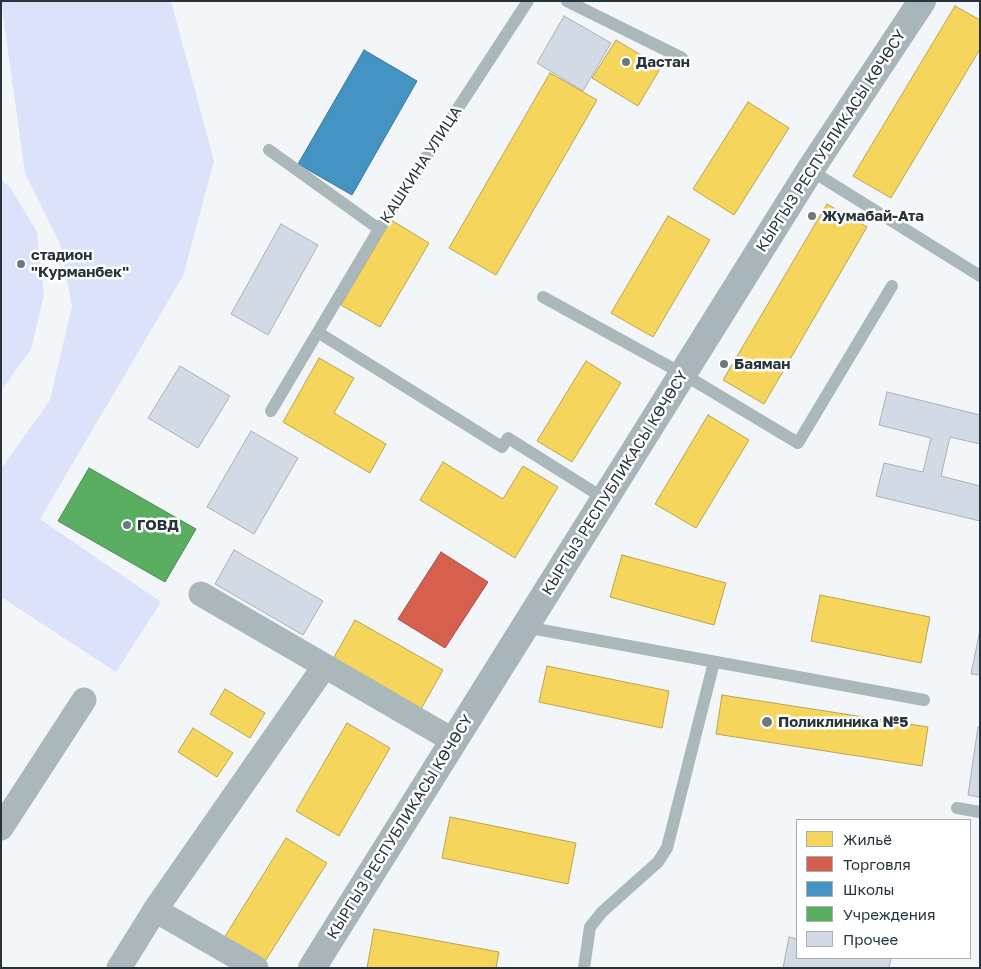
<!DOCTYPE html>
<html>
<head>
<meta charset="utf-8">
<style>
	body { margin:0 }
	#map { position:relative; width:981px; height:969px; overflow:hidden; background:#f3f6f8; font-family:"Golos Text",sans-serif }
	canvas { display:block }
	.frame { position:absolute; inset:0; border:2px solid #28343c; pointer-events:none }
	.legend { position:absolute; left:796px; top:819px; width:175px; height:140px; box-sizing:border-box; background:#fff; border:1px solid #a9aeb1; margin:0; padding:6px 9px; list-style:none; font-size:15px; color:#28343c }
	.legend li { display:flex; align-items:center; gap:10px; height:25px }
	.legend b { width:25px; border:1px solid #a9aeb1 }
</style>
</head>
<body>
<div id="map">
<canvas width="981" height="969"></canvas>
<div class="frame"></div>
<ul class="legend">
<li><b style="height:14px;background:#f6d55c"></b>Жильё</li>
<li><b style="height:14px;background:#d6604d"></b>Торговля</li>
<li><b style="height:14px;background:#4393c3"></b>Школы</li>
<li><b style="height:14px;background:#5aae61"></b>Учреждения</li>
<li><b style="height:14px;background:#d2dae5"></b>Прочее</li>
</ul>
</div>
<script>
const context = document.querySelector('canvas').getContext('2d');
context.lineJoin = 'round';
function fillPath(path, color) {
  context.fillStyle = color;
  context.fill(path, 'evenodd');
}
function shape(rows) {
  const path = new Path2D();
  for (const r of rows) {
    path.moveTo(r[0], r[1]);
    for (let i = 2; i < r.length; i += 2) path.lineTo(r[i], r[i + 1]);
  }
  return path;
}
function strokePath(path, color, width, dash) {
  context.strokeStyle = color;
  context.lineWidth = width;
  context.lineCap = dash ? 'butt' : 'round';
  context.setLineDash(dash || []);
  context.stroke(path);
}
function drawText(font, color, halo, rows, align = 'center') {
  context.font = font + ' "Golos Text",sans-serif';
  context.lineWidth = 5;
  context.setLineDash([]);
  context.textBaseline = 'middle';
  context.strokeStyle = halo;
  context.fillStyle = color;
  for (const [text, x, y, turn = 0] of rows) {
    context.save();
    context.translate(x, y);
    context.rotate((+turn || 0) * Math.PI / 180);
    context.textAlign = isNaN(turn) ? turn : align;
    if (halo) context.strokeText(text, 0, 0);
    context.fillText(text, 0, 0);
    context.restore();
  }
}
const green = shape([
	[1,1,171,1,214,161,183,276,40,519,161,602,116,672,1,597,1,469,50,400,72,306,60,244,25,173],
	[1,180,10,187,37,232,44,295,31,349,1,391]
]);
const homes = shape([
	[955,6,980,20,980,49,891,198,853,176,955,6],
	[616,40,661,67,638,106,592,78,616,40],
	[550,73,597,100,496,275,449,248,550,73],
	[748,102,789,128,734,215,693,189,748,102],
	[827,204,867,227,764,404,723,380,827,204],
	[668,216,710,240,653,337,611,313,668,216],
	[391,220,429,243,380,327,341,305,391,220],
	[319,358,354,378,334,413,386,444,370,473,283,422,319,358],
	[586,361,621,383,572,462,537,441,586,361],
	[708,415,749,440,696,528,655,504,708,415],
	[443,462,503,499,523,466,558,487,515,558,420,500,443,462],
	[622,555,726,583,714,625,610,597,622,555],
	[820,595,930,617,921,663,811,641,820,595],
	[355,620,443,670,421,709,333,659,355,620],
	[547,666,669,691,662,728,539,702,547,666],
	[225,689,265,713,250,738,210,714,225,689],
	[722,695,928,727,922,766,716,734,722,695],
	[347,723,390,748,339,836,296,811,347,723],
	[193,728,233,753,217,777,178,752,193,728],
	[450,817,576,843,568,884,442,858,450,817],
	[286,838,327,863,264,963,224,938,286,838],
	[374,929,499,952,496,968,367,968,374,929]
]);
const shops = shape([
	[441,552,488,582,445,648,398,619,441,552]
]);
const schools = shape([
	[364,50,417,81,352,195,298,164,364,50]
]);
const public = shape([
	[89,468,196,529,165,582,58,521,89,468]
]);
const building = shape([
	[564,16,611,43,583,91,537,63,564,16],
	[281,224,318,245,268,335,231,314,281,224],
	[180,366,230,396,198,448,148,418,180,366],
	[887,392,980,415,980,444,950,437,941,476,980,486,980,521,876,496,884,463,923,472,931,438,879,425,887,392],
	[251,431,298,458,254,534,207,507,251,431],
	[234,550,323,601,303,635,215,584,234,550],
	[980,630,980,675,971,674,980,630],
	[978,727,980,727,980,797,968,795,978,727],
	[789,937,797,939,797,958,891,958,889,968,783,968,789,937]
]);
const service = shape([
	[567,1,682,58],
	[269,150,379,229],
	[810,170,980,276],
	[543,297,683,374,798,443,892,286],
	[319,333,502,447,508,438,605,499],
	[271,411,379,229,528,1],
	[525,627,924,700],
	[957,808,980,812],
	[584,968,590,927,602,912,658,862,667,848,714,662]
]);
const minor = shape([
	[201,594,454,741],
	[1,828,84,700],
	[155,910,256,968],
	[119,968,155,910,324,667]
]);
const secondary = shape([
	[312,968,810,170,922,1]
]);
const markers = [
	[626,62,5,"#6f787e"],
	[812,216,5,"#6f787e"],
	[21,264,5,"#6f787e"],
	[724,364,5,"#6f787e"],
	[127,525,5,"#6f787e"],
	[767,722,6,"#6f787e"]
];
const poiNames = [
	["Дастан",636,62],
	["Жумабай-Ата",822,216],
	["стадион",31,255],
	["\"Курманбек\"",31,272],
	["Баяман",734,364],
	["ГОВД",137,525],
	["Поликлиника №5",778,722]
];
const streetNames = [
	["КЫРГЫЗ РЕСПУБЛИКАСЫ КӨЧӨСҮ",831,141,-57],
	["КАШКИНА УЛИЦА",421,165,-57],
	["КЫРГЫЗ РЕСПУБЛИКАСЫ КӨЧӨСҮ",615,483,-58],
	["КЫРГЫЗ РЕСПУБЛИКАСЫ КӨЧӨСҮ",400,827,-58]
];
fillPath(green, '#dbe2fa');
fillPath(homes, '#f6d55c');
strokePath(homes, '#b8a552', 1);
fillPath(shops, '#d6604d');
strokePath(shops, '#a25348', 1);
fillPath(schools, '#4393c3');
strokePath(schools, '#3b769a', 1);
fillPath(public, '#5aae61');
strokePath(public, '#4b8956', 1);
fillPath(building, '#d2dae5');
strokePath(building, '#acb0b5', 1);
strokePath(service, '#aab7bb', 12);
strokePath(minor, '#aab7bb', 25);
strokePath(secondary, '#a8b5ba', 28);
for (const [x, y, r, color] of markers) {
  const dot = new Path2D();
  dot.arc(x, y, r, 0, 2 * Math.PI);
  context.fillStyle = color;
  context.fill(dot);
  strokePath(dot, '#fff', 2);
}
drawText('bold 15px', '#28343c', '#fff', poiNames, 'left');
drawText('15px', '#28343c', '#fff', streetNames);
</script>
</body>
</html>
